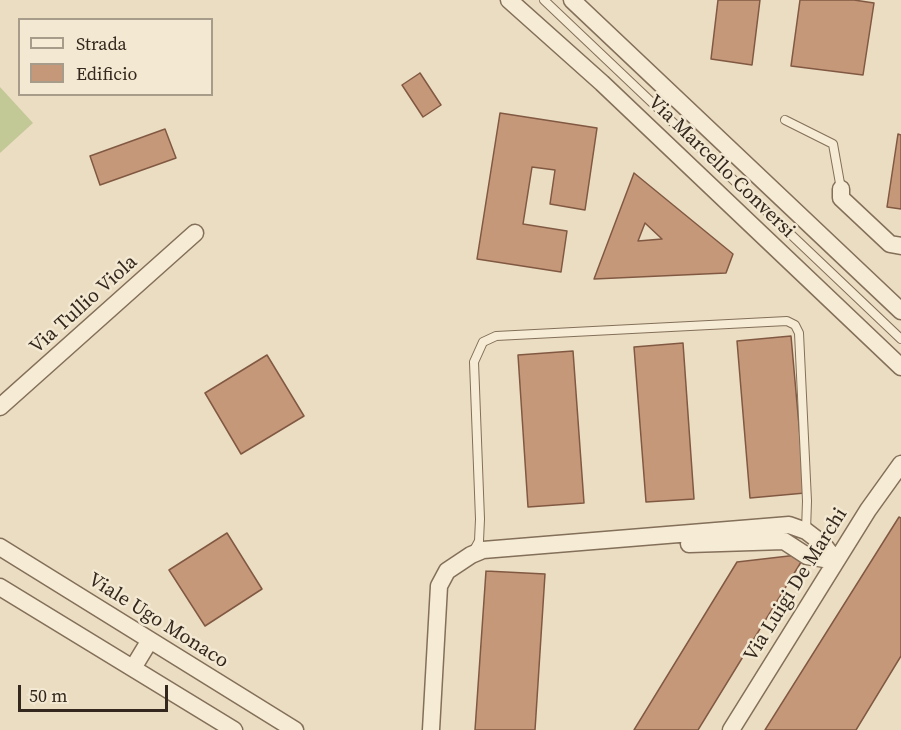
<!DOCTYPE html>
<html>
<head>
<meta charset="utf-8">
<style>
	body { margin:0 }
	#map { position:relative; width:901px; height:730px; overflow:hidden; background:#ebddc2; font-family:"Source Serif 4",serif }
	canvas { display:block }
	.legend { position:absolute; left:18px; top:18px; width:195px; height:78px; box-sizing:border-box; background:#f3e8d1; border:2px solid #a79b89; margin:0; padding:8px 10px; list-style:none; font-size:18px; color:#34281e }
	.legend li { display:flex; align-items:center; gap:12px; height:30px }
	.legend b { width:30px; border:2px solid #a79b89 }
	.scale { position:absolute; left:18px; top:685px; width:150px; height:27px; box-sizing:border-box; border:3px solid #34281e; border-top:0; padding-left:8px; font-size:18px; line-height:21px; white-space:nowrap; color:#34281e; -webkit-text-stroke:4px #f3e8d1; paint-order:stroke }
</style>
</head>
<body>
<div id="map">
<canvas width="901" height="730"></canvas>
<ul class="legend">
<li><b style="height:8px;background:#f6ebd4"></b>Strada</li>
<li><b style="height:16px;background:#c6987a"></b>Edificio</li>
</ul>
<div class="scale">50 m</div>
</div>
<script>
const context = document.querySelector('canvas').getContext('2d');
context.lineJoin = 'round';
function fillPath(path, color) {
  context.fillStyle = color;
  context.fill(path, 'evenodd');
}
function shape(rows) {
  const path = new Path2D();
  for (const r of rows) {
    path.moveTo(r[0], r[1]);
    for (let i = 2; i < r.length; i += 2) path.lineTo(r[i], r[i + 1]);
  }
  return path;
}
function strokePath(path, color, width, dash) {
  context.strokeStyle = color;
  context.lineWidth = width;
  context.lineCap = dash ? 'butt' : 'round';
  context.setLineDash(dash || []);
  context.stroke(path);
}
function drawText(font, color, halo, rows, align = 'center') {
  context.font = font + ' "Source Serif 4",serif';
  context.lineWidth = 5;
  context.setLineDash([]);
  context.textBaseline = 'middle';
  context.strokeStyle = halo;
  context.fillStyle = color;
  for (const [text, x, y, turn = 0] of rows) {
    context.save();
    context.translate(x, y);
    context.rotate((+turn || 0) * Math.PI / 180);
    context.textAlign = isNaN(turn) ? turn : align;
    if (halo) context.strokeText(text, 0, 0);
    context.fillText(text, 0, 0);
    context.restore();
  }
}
const green = shape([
	[0,87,33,123,0,153]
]);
const building = shape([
	[718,0,760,0,752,65,711,59,718,0],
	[800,0,854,0,874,3,863,75,791,66,800,0],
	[420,73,441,105,423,117,402,85,420,73],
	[500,113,597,128,585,210,550,204,555,170,532,167,523,224,567,231,561,272,477,259,500,113],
	[165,129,176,158,100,185,90,156,165,129],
	[898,134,901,135,901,209,887,207,898,134],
	[634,173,733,254,726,273,594,279,634,173],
	[645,223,662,239,638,241,645,223],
	[791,336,805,493,750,498,737,341,791,336],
	[683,343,694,499,646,502,634,347,683,343],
	[573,351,584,503,528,507,518,355,573,351],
	[267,355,304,416,241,454,205,393,267,355],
	[899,517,901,518,901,656,856,730,765,730,899,517],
	[227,533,262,589,205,626,169,570,227,533],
	[806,554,698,730,634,730,737,562,806,554],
	[486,571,545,574,535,730,475,730,486,571]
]);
const lane = shape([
	[544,0,901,339],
	[785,120,833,144,841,189],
	[473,552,479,541,480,519,474,362,483,342,496,336,787,321,795,325,799,333,807,501,806,531]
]);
const street = shape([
	[509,0,602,83,901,367],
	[572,0,901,311],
	[841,189,841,198,890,244,901,246],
	[0,407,195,233],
	[689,544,784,541,807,556,836,561],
	[0,547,295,730],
	[0,587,234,730],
	[133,668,150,640],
	[431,730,439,586,447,571,471,555,483,550,789,525,806,531,823,544,836,561],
	[731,730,868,510,901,464]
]);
const streetNames = [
	["Via Marcello Conversi",721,167,44],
	["Via Tullio Viola",84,305,-42],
	["Via Luigi De Marchi",796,585,-58],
	["Viale Ugo Monaco",158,621,32]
];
fillPath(green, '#c3c897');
fillPath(building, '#c6987a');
strokePath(building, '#815942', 1.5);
strokePath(lane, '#836f5a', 10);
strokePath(street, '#836f5a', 19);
strokePath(lane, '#f6ebd4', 8);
strokePath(street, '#f6ebd4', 16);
drawText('20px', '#34281e', '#f3e8d1', streetNames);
</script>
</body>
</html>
